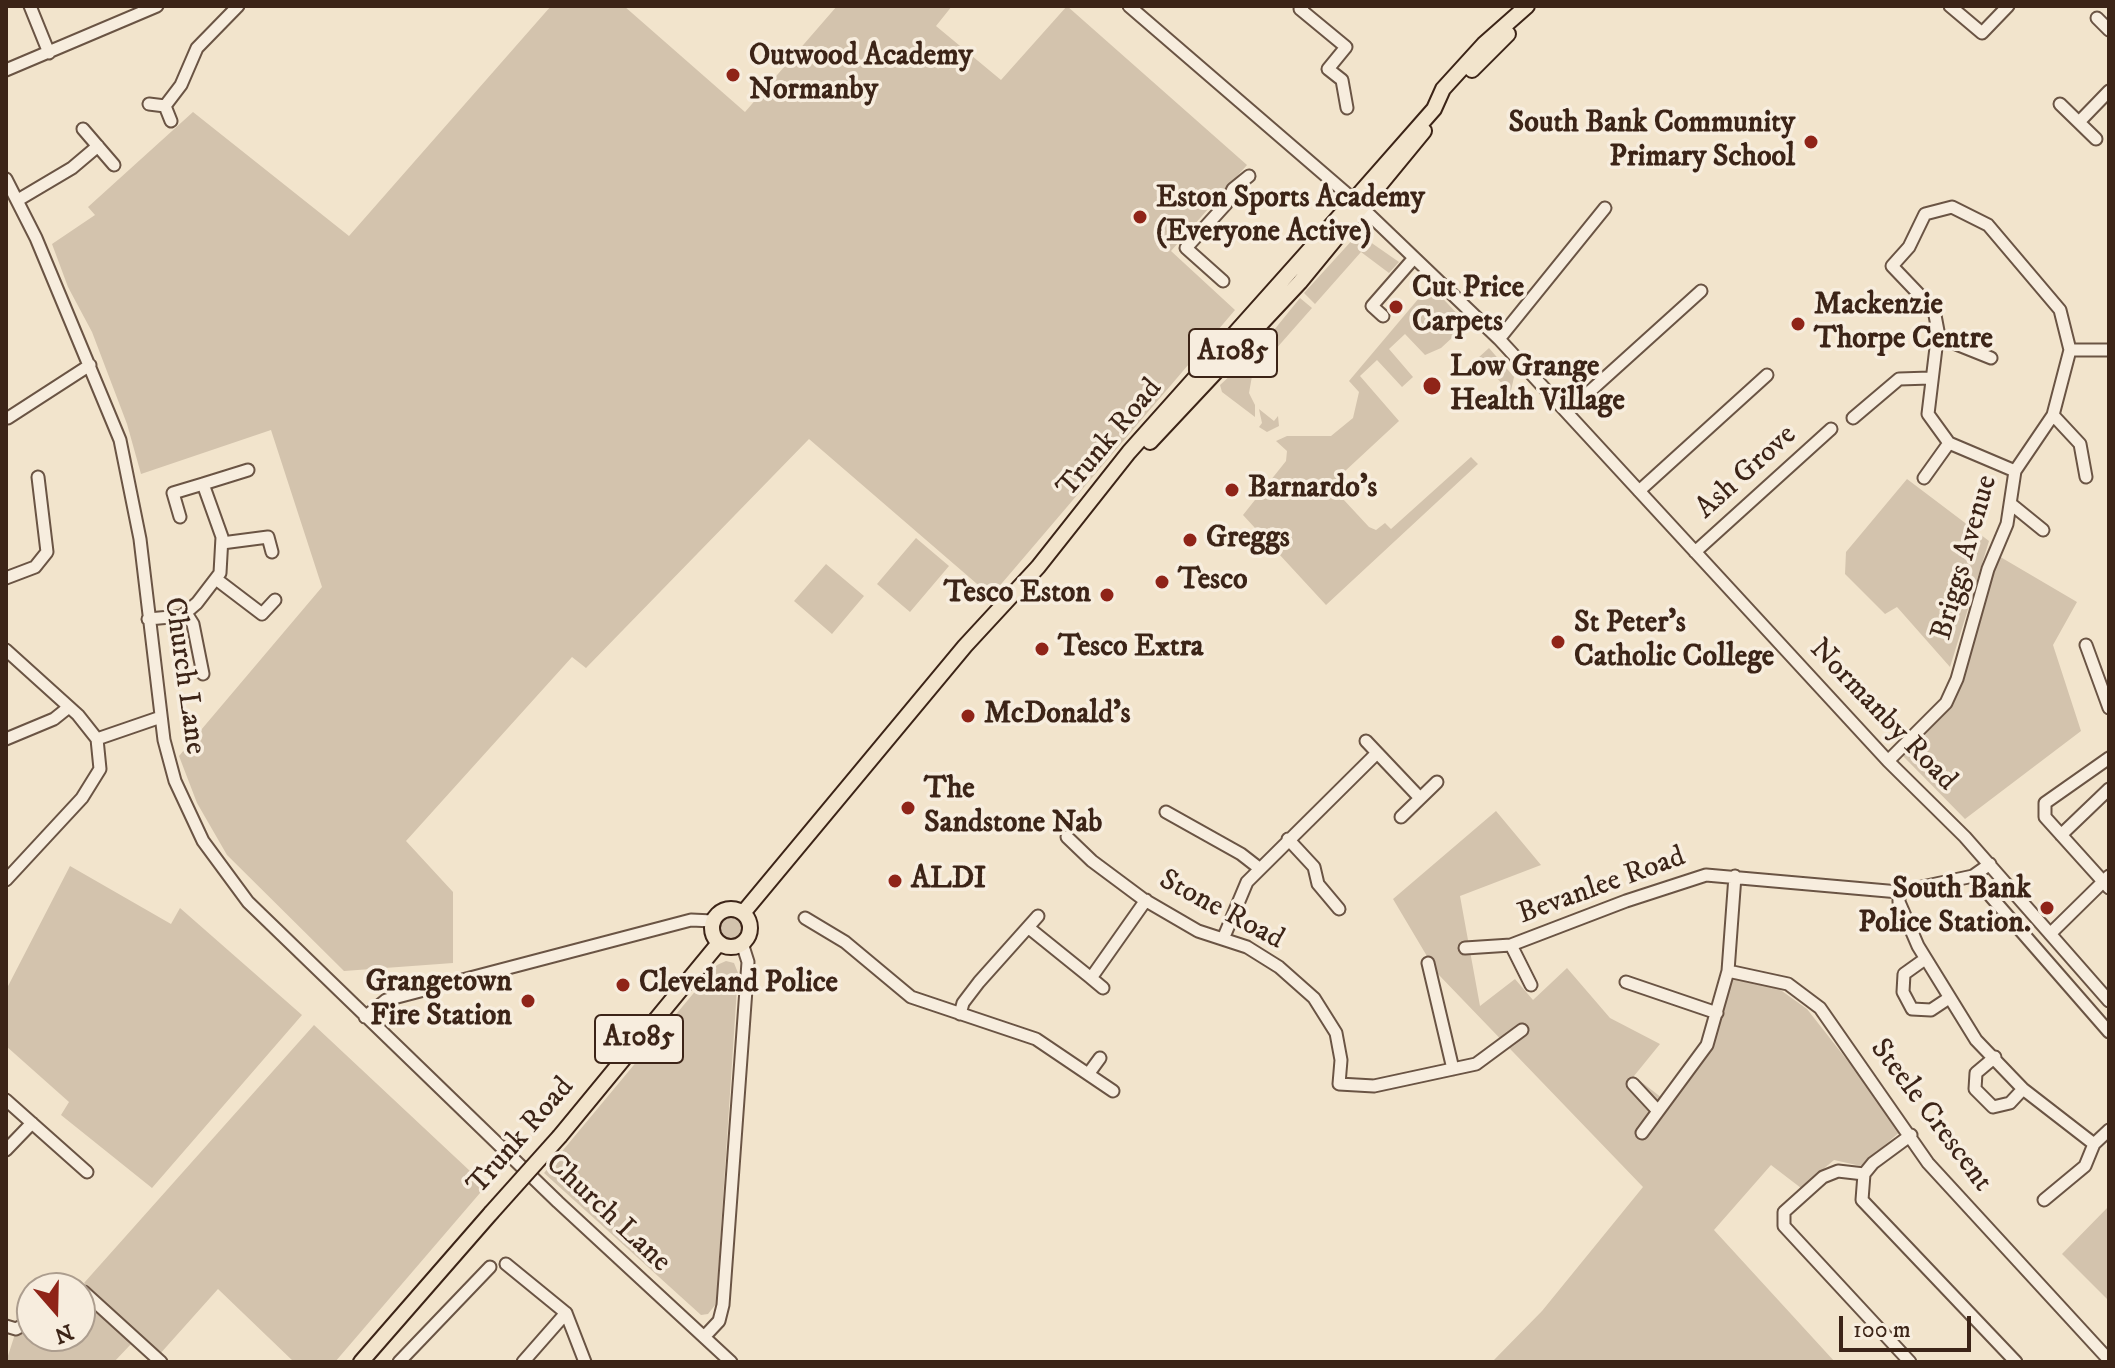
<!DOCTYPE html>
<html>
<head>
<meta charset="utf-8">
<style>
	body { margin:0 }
	#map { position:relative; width:2115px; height:1368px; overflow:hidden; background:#f2e4cc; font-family:"IM FELL DW Pica",serif }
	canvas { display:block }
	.frame { position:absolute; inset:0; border:8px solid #3c2417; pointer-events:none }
	.north { position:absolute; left:16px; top:1272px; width:80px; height:80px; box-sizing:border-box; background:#f7edde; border:2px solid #ac9d8e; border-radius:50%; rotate:160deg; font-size:22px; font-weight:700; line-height:32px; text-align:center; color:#3c2417 }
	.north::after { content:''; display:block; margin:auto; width:28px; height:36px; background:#8f2418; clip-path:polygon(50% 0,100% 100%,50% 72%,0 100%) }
	.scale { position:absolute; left:1839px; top:1316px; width:132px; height:36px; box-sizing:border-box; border:4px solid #3c2417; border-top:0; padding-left:10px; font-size:24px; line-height:28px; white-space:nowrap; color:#3c2417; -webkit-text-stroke:6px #f7edde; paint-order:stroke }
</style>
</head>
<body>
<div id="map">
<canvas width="2115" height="1368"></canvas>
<div class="frame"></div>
<div class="north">N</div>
<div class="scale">100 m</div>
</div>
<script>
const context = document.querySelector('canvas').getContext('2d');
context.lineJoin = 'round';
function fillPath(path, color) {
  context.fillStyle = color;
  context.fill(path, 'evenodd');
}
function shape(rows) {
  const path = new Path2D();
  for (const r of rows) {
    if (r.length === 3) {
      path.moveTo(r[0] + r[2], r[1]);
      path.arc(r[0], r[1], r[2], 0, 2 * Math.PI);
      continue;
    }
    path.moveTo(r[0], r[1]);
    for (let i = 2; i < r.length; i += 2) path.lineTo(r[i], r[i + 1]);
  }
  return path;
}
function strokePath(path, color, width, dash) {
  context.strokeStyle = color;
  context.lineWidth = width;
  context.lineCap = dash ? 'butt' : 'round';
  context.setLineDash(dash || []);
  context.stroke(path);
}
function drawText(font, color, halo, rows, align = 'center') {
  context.font = font + ' "IM FELL DW Pica",serif';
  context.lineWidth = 7;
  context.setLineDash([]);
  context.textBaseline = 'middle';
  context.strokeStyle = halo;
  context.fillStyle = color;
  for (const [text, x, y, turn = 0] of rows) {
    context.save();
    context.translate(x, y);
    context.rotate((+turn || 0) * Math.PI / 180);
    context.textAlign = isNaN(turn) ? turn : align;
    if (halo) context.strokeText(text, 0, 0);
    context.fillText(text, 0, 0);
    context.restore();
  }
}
const green = shape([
	[551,6,624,6,745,112,837,6,952,6,936,26,1001,80,1067,6,1247,165,1171,251,1235,310,991,596,809,439,586,668,572,657,406,841,453,892,453,963,344,971,227,855,197,803,179,756,322,587,271,430,141,474,127,424,92,332,68,287,52,244,95,215,88,207,193,112,349,236],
	[1355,237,1363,237,1399,262,1389,273,1361,252,1315,304,1304,293],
	[1430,285,1467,324,1441,348,1425,355,1405,334,1389,349,1413,377,1402,387,1377,360,1360,376,1399,421,1330,485,1369,527,1376,530,1385,523,1391,529,1471,457,1478,464,1326,605,1243,515,1286,461,1287,451,1276,441,1287,436,1331,436,1353,418,1359,392,1349,381],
	[1300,298,1312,308,1252,376,1249,393,1255,405,1255,417,1222,392,1220,385,1257,351],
	[1489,348,1514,377,1510,395,1501,394,1507,389,1478,358],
	[1259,409,1274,421,1278,416,1279,426,1267,432,1259,427,1262,423],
	[1907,479,1989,541,1950,667,1897,607,1885,614,1845,574,1846,552],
	[916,538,949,566,910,612,877,584],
	[1997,555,2077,602,2053,645,2081,731,1965,819,1903,756,1947,711,1962,677],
	[826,564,864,596,832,634,794,601],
	[1496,811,1541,865,1460,896,1480,1006,1515,979,1533,1000,1567,968,1610,1018,1660,1044,1634,1076,1667,1102,1711,1043,1727,975,1775,986,1807,1009,1902,1130,1861,1166,1834,1160,1801,1188,1771,1165,1714,1230,1835,1362,1492,1362,1542,1311,1643,1187,1437,973,1393,899],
	[70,866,171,924,180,908,302,1015,152,1188,61,1115,69,1102,6,1046,6,990],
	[731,929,12],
	[726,961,734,963,738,973,716,1304,708,1314,701,1315,544,1173,717,965],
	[314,1025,486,1186,335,1362,294,1362,218,1289,159,1355,84,1283],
	[2109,1206,2109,1301,2062,1254],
	[83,1301,132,1343,114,1362,6,1362,15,1334,32,1326,32,1336,80,1336]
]);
const minor = shape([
	[30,6,49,53],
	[1129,6,1354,200,1499,339,1888,761,1965,837,2109,1001],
	[1303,6,1300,9,1346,47,1328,69,1342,80,1347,108],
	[1950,6,1982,33,2008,6],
	[2097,18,2109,30],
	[6,70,157,6],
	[149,104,165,106],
	[2060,104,2096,139],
	[171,121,165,106,181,85,197,48,238,6],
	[2079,122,2109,91],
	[83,129,114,165],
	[6,179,36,238,120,440,140,539,164,740,175,781,203,841,248,902,558,1202,731,1362],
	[18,200,72,168,98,146],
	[1223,281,1186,248,1226,204,1233,189,1249,176],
	[1383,316,1372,306,1414,258],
	[1936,336,1991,358],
	[1499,339,1605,208],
	[2070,350,2109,350],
	[1567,412,1701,291],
	[2053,415,2080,444,2086,477],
	[8,418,90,365],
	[1853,418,1899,379,1930,378],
	[1924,478,1949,443],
	[1639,491,1767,375],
	[2011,504,2043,530],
	[180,517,173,493,203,484],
	[222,543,268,537,272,552],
	[1695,552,1831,429],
	[6,578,35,567,47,552,38,477],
	[216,579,262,614,275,600],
	[186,613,193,624,203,674],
	[148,619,182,616,197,603,220,573,222,537,203,484,248,470],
	[2086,645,2109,708],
	[6,650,78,715,97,739,161,717],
	[6,739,54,719,69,707],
	[1366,741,1420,798],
	[2109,758,2045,803,2045,817,2109,888],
	[1888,761,1946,703,1957,679,1988,569,2007,524,2015,471,2053,415,2070,350,2060,310,1988,225,1952,207,1925,214,1909,247,1892,266,1934,310,1938,331,1928,414,1949,443,2015,471],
	[1166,812,1241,854,1259,868],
	[1401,817,1437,782],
	[2061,835,2109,789],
	[1067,837,1092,861,1143,899,1198,931,1247,947,1279,967,1314,998,1336,1033,1341,1060,1339,1084,1374,1086,1476,1064,1522,1030],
	[1288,839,1314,867,1318,884,1339,909],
	[1973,876,2109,1032],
	[6,880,82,798,100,769,97,739],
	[1899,892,1899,902,1918,946,1976,1040,2023,1089,2094,1144],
	[805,918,845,942,911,997,1036,1039,1113,1091],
	[1029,928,1091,978,1146,900],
	[2050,934,2109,876],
	[1223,939,1247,882,1377,753],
	[1511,945,1531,985],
	[1465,948,1511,945,1626,901,1706,875,1899,892,1973,876,1990,864],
	[1925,959,1904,974,1903,992,1912,1009,1931,1010,1949,998],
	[1428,963,1453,1069],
	[1728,971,1788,984,1820,1008,1928,1163,2109,1360],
	[1091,978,1103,988],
	[1626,982,1717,1013],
	[960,1014,963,1003,979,982,1038,916],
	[365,1017,386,1000,691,920,713,921],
	[1995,1057,1976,1073,1975,1089,1993,1107,2010,1103,2023,1089],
	[1089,1073,1100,1058],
	[1633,1084,1658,1111],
	[6,1100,87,1172],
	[1642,1133,1707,1045,1728,971,1735,876],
	[1911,1135,1873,1163,1864,1174,1862,1200,2016,1362],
	[6,1150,32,1123],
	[1864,1174,1838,1171,1823,1177,1784,1212,1784,1226,1910,1362],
	[2044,1200,2085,1166,2094,1144,2109,1130],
	[506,1264,566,1313,585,1362],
	[80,1295,84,1292,161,1362],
	[6,1326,16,1329,32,1320],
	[704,1337,719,1321,723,1305,748,962,742,943],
	[399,1362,490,1267],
	[523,1362,566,1313]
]);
const major = shape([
	[1472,70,1508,34],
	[1150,442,1300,282,1424,131],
	[731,928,19],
	[743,913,965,646,1038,567,1129,452,1354,200,1434,109,1443,89,1484,44,1527,6],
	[560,1136,719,943],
	[361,1362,491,1213]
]);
const majorBridge = shape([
	[491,1213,560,1136]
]);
const markers = [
	[733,75,8,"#8f2418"],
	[1811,142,8,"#8f2418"],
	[1140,217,8,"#8f2418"],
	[1396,307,8,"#8f2418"],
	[1798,324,8,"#8f2418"],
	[1432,386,10,"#8f2418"],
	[1232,490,8,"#8f2418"],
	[1190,540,8,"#8f2418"],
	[1162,582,8,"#8f2418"],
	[1107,595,8,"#8f2418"],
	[1558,642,8,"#8f2418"],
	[1042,649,8,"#8f2418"],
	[968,716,8,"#8f2418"],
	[908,808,8,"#8f2418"],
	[895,881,8,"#8f2418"],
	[2047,908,8,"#8f2418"],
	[623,985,8,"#8f2418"],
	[528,1001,8,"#8f2418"]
];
const shields = [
	[1233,353,88],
	[639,1039,88]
];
const shieldNames = [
	["A1085",1233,353],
	["A1085",639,1039]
];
const poiNames = [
	["Outwood Academy",749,58],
	["Normanby",749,92],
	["South Bank Community",1795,125,"right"],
	["Primary School",1795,159,"right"],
	["Eston Sports Academy",1156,200],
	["(Everyone Active)",1156,234],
	["Cut Price",1412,290],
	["Carpets",1412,324],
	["Mackenzie",1814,307],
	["Thorpe Centre",1814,341],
	["Low Grange",1450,369],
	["Health Village",1450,403],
	["Barnardo's",1248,490],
	["Greggs",1206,540],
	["Tesco",1178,582],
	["Tesco Eston",1091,595,"right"],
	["St Peter's",1574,625],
	["Catholic College",1574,659],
	["Tesco Extra",1058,649],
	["McDonald's",984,716],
	["The",924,791],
	["Sandstone Nab",924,825],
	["ALDI",911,881],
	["South Bank",2031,891,"right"],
	["Police Station.",2031,925,"right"],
	["Grangetown",512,984,"right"],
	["Fire Station",512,1018,"right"],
	["Cleveland Police",639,985]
];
const streetNames = [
	["Trunk Road",1111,439,-50],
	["Ash Grove",1747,473,-42],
	["Briggs Avenue",1966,558,-74],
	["Church Lane",183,676,82],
	["Normanby Road",1882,716,46],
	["Bevanlee Road",1602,887,-20],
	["Stone Road",1221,911,28],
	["Steele Crescent",1930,1116,53],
	["Trunk Road",522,1137,-49],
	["Church Lane",607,1214,43]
];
fillPath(green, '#d3c3ad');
strokePath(minor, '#6a5444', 15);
strokePath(major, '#3c2417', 18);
strokePath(minor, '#f7edde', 11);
strokePath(major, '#f2e4cc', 14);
strokePath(majorBridge, '#3c2417', 18, []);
strokePath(majorBridge, '#f2e4cc', 14);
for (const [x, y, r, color] of markers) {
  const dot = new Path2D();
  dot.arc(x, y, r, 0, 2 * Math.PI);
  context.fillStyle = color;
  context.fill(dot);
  strokePath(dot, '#f7edde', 3);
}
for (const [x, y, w] of shields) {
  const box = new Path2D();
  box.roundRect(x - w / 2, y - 24, w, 48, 6);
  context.fillStyle = '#f7edde';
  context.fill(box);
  strokePath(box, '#3c2417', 2);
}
drawText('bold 28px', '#3c2417', null, shieldNames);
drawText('bold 30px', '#3c2417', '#f7edde', poiNames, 'left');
drawText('30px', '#3c2417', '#f7edde', streetNames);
</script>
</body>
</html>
